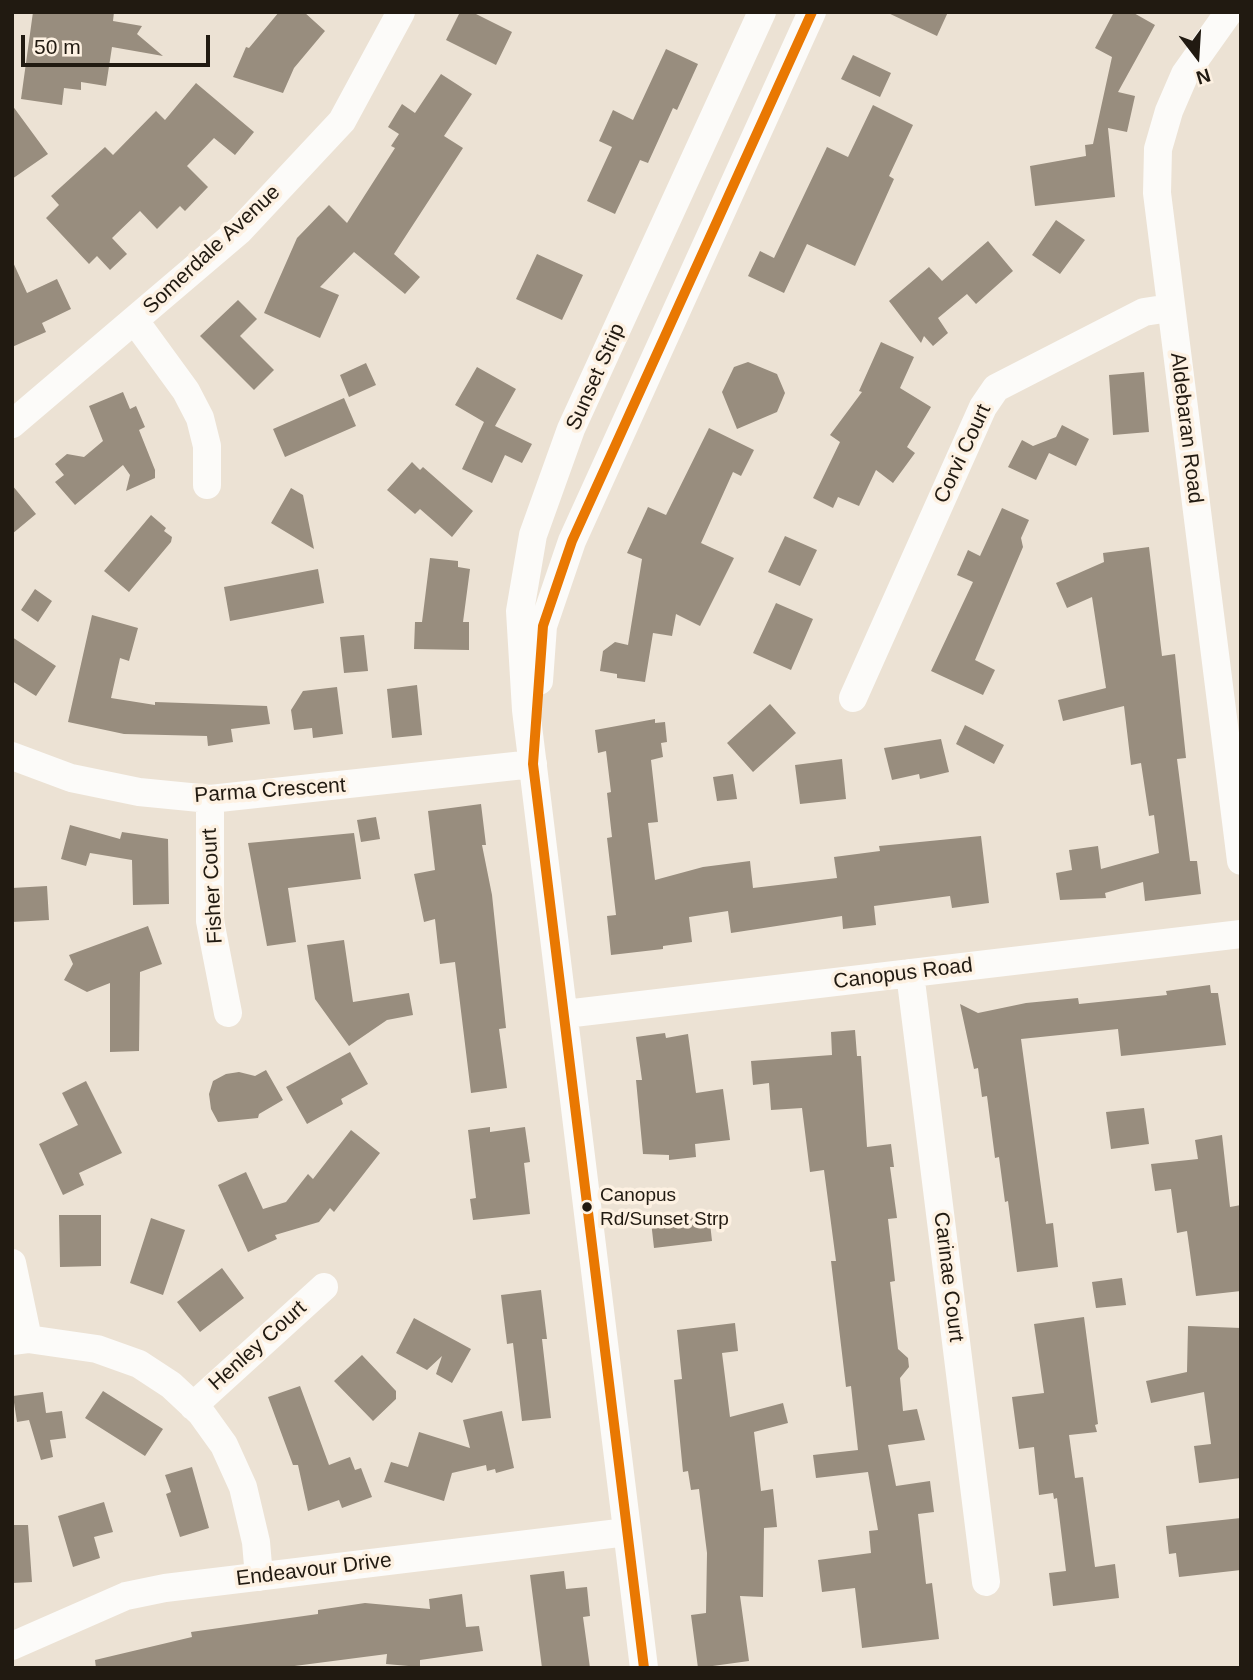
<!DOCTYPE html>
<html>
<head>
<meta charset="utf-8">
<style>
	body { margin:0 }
	#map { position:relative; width:1253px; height:1680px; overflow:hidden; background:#ece2d4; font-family:Arial,sans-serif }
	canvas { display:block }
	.frame { position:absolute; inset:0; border:14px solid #211a11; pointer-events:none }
	.north { position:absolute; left:1162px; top:21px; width:70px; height:70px; -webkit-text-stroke:5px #fdf1e2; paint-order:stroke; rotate:163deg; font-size:19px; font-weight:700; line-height:28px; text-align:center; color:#211a11 }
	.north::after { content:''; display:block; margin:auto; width:24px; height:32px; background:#211a11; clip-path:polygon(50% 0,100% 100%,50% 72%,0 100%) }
	.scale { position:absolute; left:21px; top:35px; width:189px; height:32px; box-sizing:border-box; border:4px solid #211a11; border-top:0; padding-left:9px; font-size:21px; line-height:24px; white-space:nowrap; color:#211a11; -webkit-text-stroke:5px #fdf1e2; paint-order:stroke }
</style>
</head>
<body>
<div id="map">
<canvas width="1253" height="1680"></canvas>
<div class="frame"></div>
<div class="north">N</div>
<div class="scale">50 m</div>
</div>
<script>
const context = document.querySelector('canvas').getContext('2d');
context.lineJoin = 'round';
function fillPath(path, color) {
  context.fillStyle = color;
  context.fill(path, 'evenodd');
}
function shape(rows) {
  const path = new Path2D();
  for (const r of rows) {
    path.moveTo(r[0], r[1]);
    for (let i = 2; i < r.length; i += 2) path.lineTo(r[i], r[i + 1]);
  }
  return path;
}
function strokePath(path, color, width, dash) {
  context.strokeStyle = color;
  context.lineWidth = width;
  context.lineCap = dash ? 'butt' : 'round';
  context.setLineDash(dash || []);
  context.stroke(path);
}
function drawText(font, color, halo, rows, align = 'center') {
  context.font = font + ' Arial,sans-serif';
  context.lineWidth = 7;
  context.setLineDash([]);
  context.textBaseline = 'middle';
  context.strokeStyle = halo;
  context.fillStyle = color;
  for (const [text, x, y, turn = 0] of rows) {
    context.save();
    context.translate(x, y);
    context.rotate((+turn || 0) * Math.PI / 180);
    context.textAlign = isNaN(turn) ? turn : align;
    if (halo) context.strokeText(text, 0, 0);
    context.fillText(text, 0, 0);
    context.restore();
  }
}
const building = shape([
	[33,12,114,12,113,21,142,26,137,34,163,56,112,47,106,86,81,82,81,90,64,88,62,105,21,99],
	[279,12,304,12,325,31,294,68,283,93,233,77,246,47,249,48],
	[460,12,472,12,512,32,496,65,446,40],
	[886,12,948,12,937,36],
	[1114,12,1132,12,1155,25,1118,92,1135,96,1127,132,1108,128,1115,197,1035,206,1030,166,1086,156,1085,145,1093,144,1112,57,1095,48],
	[666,49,698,64,677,110,673,108,648,163,640,160,615,214,587,201,612,147,599,141,613,110,633,120],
	[853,55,891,73,880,97,841,79],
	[441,74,472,94,444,136,463,148,394,254,420,277,405,294,354,252,320,287,339,295,320,338,264,313,297,238,329,205,347,223,395,148,391,146,399,134,388,127,402,104,415,113],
	[196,83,254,132,235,155,214,138,187,166,208,187,185,211,180,206,157,229,140,211,112,238,127,254,110,270,97,256,89,264,46,218,59,205,51,196,105,147,113,155,156,111,165,120],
	[12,105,48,154,12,179],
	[873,105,913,125,889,176,894,179,855,266,807,244,784,293,748,276,760,251,774,258,827,147,848,157],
	[1056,220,1085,240,1060,274,1032,255],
	[988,241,1013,271,976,304,967,294,938,318,948,333,933,346,924,336,921,343,889,301,929,267,942,281],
	[537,254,583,275,562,320,516,299],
	[12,260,27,293,57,279,71,309,42,323,46,332,12,347],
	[238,300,257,319,240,336,274,370,254,390,200,336],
	[881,342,914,357,900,388,931,407,907,447,915,453,893,483,876,470,859,506,838,497,833,508,813,498,840,442,830,435,862,392,859,391],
	[748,362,777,374,785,393,777,412,737,429,722,392,734,367],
	[366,363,376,385,349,397,340,375],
	[477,367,516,389,495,426,532,444,522,463,505,455,492,483,462,469,484,422,455,405],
	[1144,372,1149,432,1113,435,1109,375],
	[123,392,130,409,136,406,145,427,139,430,155,470,155,478,126,491,130,475,123,465,75,505,55,482,64,475,55,464,67,454,84,457,103,441,89,406],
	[344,398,356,426,285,457,273,429],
	[1062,425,1089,439,1076,466,1049,453,1036,480,1008,467,1022,440,1033,446,1056,437],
	[709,428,754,450,741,476,733,472,701,543,734,558,700,626,676,614,672,636,653,633,645,682,617,678,617,674,600,671,603,651,615,642,628,645,642,559,627,553,648,507,666,515],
	[412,462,420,470,423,467,473,511,452,537,420,509,415,514,387,490],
	[12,485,36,514,12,534],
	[291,488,303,495,314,549,271,523],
	[1002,508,1029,520,1021,538,1023,547,975,660,995,670,983,695,931,671,973,582,957,575,968,550,980,556],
	[151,515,166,528,164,531,172,537,171,542,129,592,104,571],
	[785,536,817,550,800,586,768,572],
	[1149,547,1162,656,1175,654,1186,758,1177,759,1190,861,1197,861,1201,894,1145,901,1143,882,1105,893,1106,898,1060,900,1056,873,1072,870,1069,850,1098,846,1101,869,1159,853,1154,815,1149,816,1141,763,1131,765,1124,706,1063,721,1058,700,1106,688,1092,597,1067,608,1056,583,1104,562,1103,553],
	[430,558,458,561,458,567,470,569,463,622,469,622,469,650,414,649,415,622,422,622],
	[318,569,324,603,230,621,224,587],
	[35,589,52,601,38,622,21,610],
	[776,603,813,619,791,670,753,653],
	[92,615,138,628,129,661,120,658,111,698,155,705,155,702,267,706,270,724,231,729,233,742,208,746,207,736,124,734,68,722],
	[364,635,368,671,344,673,340,637],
	[12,637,56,666,36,696,12,681],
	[417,685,422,735,392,738,387,689],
	[337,687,343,734,313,738,312,728,294,730,291,710,303,691],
	[770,704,796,733,753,772,727,743],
	[655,719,655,723,665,722,667,742,661,743,663,757,651,760,658,822,648,823,655,880,703,867,750,861,753,888,837,878,834,857,880,851,879,846,981,836,989,903,952,908,950,896,874,906,876,925,843,929,842,916,731,933,728,911,689,917,692,942,663,946,663,949,611,955,607,916,616,915,607,838,612,837,607,793,611,792,606,751,598,753,595,730],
	[965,725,1004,745,994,764,956,744],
	[941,739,949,772,920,779,919,774,892,780,884,748],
	[842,759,846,799,800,804,795,765],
	[733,774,737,799,717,801,713,777],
	[481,804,486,845,482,845,492,895,506,1028,499,1029,507,1088,471,1093,455,962,440,964,435,919,424,922,414,874,435,870,428,811],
	[376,817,380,839,361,842,357,820],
	[70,825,120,839,122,832,168,839,169,904,133,905,132,860,90,853,86,866,61,859],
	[354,833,361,879,288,888,296,942,267,946,248,843],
	[47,886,49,920,12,922,12,888],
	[148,926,162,964,140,972,139,1051,110,1052,110,983,87,992,64,980,73,964,69,955],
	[344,940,353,1002,409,993,413,1015,387,1020,349,1046,315,999,307,945],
	[1210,985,1211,993,1218,993,1226,1045,1121,1056,1118,1029,1021,1039,1046,1224,1053,1223,1058,1267,1017,1272,1008,1201,1005,1202,999,1157,995,1158,987,1096,982,1097,978,1068,974,1069,960,1004,978,1013,1026,1003,1078,998,1079,1004,1167,995,1166,991],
	[855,1030,857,1056,861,1056,867,1147,891,1144,894,1167,890,1167,897,1218,888,1219,895,1281,890,1282,898,1349,908,1358,909,1367,900,1378,903,1411,917,1409,925,1440,888,1445,896,1486,930,1481,934,1512,918,1514,926,1584,932,1583,939,1639,862,1648,855,1588,822,1592,818,1560,871,1553,869,1531,878,1530,868,1472,816,1478,813,1455,858,1450,851,1386,846,1387,831,1261,836,1261,824,1170,810,1172,802,1108,771,1110,769,1083,753,1085,751,1061,832,1055,831,1032],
	[665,1033,666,1038,688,1034,696,1093,723,1089,730,1140,695,1144,696,1157,669,1160,669,1155,643,1154,636,1080,642,1080,636,1037],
	[350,1052,368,1084,341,1099,343,1104,307,1124,286,1087],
	[266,1070,283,1100,259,1114,258,1118,218,1122,211,1109,209,1094,213,1081,226,1074,239,1072,255,1076],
	[86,1081,122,1153,79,1173,84,1185,63,1195,39,1144,78,1125,62,1093],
	[1144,1108,1149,1144,1111,1149,1106,1112],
	[490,1127,490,1132,525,1127,530,1162,524,1163,530,1214,473,1220,470,1199,476,1198,468,1130],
	[351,1130,380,1153,334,1212,330,1208,319,1222,275,1235,277,1239,248,1252,218,1185,246,1172,263,1209,286,1202,308,1174,313,1179],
	[1222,1135,1230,1207,1241,1205,1241,1291,1196,1296,1187,1231,1177,1233,1171,1189,1155,1191,1151,1164,1198,1159,1195,1140],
	[709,1214,712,1241,654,1248,651,1221],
	[59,1215,101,1215,101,1266,60,1267],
	[151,1218,185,1230,163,1295,130,1283],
	[222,1268,244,1298,200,1332,177,1302],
	[1122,1278,1126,1305,1096,1308,1092,1282],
	[541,1290,547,1339,542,1339,551,1418,522,1421,513,1343,507,1344,501,1295],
	[1084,1317,1098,1424,1095,1425,1097,1432,1069,1435,1075,1478,1083,1477,1095,1567,1115,1564,1119,1598,1053,1606,1049,1573,1066,1571,1057,1498,1054,1499,1053,1493,1039,1495,1034,1447,1019,1449,1012,1397,1044,1393,1034,1324],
	[414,1318,471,1349,452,1383,436,1374,442,1356,427,1370,396,1353],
	[735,1323,738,1351,722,1353,730,1417,783,1403,788,1423,754,1432,761,1491,773,1489,777,1527,764,1528,763,1597,740,1596,749,1661,698,1668,691,1615,706,1613,707,1553,699,1489,691,1490,688,1471,683,1472,674,1380,682,1379,677,1330],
	[1188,1326,1241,1328,1241,1478,1199,1483,1194,1446,1211,1444,1204,1392,1151,1403,1146,1381,1187,1372],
	[362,1355,396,1391,396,1399,373,1421,334,1381],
	[300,1386,329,1465,350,1457,355,1470,361,1468,372,1497,342,1508,339,1500,308,1511,298,1465,293,1465,268,1397],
	[103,1391,163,1429,145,1456,85,1418],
	[43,1392,46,1413,62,1411,66,1438,50,1440,53,1457,41,1460,29,1420,17,1422,13,1396],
	[502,1411,514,1468,496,1473,495,1469,487,1471,486,1465,452,1473,444,1501,384,1482,391,1462,408,1467,419,1432,470,1448,463,1420],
	[192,1467,209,1528,180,1537,166,1494,171,1492,165,1475],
	[104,1502,113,1532,94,1537,100,1558,73,1567,58,1516],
	[1241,1518,1241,1570,1179,1577,1176,1553,1169,1554,1166,1526],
	[12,1525,28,1525,32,1582,12,1583],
	[564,1571,566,1589,587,1587,590,1616,583,1617,590,1668,542,1668,530,1575],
	[462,1594,466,1627,479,1626,483,1651,420,1660,420,1667,386,1664,387,1654,279,1668,96,1668,95,1660,192,1637,191,1632,318,1614,318,1610,365,1603,430,1609,429,1599]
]);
const minor = shape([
	[1229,12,1185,74,1169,111,1158,149,1157,193,1241,861],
	[135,321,186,391,200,418,207,446,207,485],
	[12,424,240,230,342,121,401,12],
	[539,681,543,626,572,541,812,12],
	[853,698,983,407,996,388,1144,312,1170,308],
	[12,756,71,778,139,792,210,799,533,764],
	[210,799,210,921,228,1013],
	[910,973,986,1582],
	[565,1014,1241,934],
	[12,1263,28,1339],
	[12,1341,28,1339,97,1349,139,1364,171,1385,201,1413,224,1445,243,1487,256,1542,259,1577],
	[193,1406,324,1287],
	[12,1646,126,1596,165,1588,627,1532],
	[644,1668,526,710,520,611,533,535,571,429,762,12]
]);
const bus1 = shape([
	[644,1668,533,764,543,626,572,541,812,12]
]);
const markers = [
	[587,1207,6,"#211a11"]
];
const busNames = [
	["Canopus",600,1196],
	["Rd/Sunset Strp",600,1220]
];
const streetNames = [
	["Somerdale Avenue",212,250,-43],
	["Sunset Strip",596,377,-66],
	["Aldebaran Road",1186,428,83],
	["Corvi Court",963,454,-65],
	["Parma Crescent",270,791,-4],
	["Fisher Court",213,886,-93],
	["Canopus Road",903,974,-7],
	["Carinae Court",948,1277,83],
	["Henley Court",258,1346,-42],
	["Endeavour Drive",314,1570,-7]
];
fillPath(building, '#988d7e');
strokePath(minor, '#fcfbf9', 28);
strokePath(bus1, '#e97802', 10);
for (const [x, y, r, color] of markers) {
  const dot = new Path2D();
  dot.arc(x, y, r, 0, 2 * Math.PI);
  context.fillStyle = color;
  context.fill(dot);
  strokePath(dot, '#fdf1e2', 2.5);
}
drawText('19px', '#211a11', '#fdf1e2', busNames, 'left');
drawText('21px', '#211a11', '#fdf1e2', streetNames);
</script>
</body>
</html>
